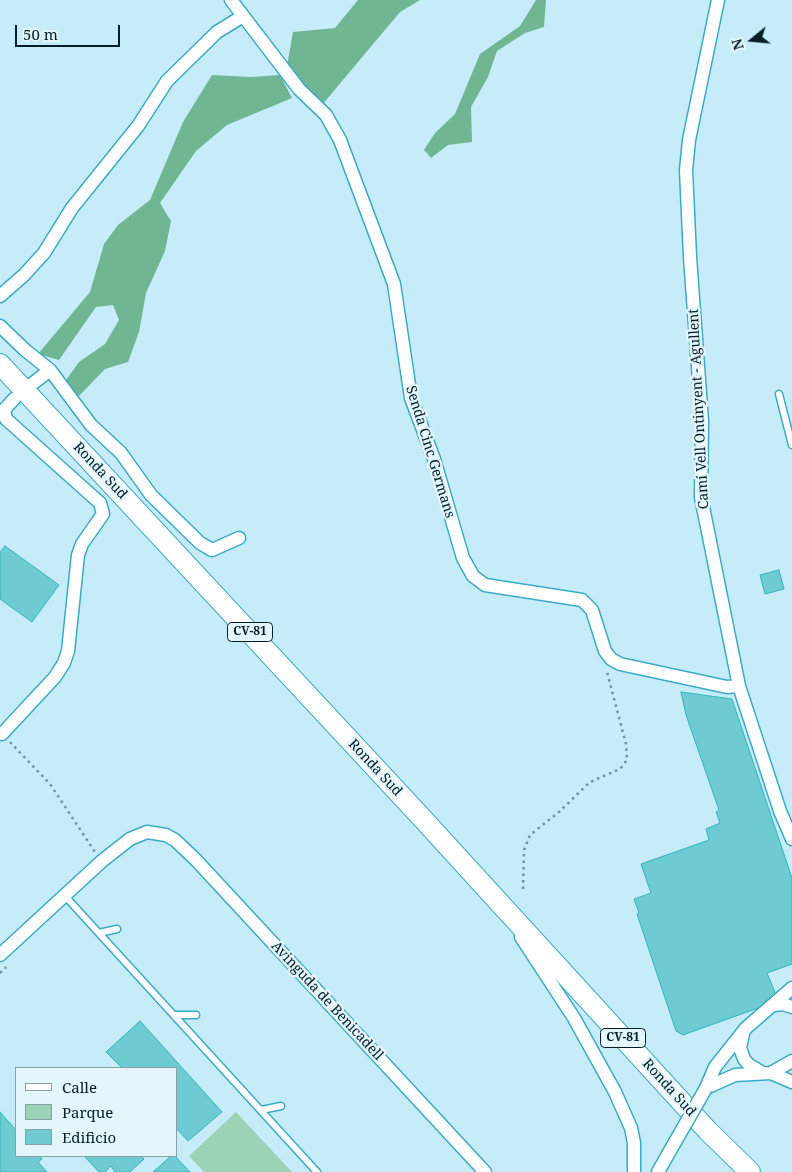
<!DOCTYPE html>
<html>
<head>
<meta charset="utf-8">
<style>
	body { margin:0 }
	#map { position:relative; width:792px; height:1172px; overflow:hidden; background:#c6ecfa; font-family:"Noto Serif",serif }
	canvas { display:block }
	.legend { position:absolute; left:15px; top:1067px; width:162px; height:90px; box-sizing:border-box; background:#e3f6fd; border:1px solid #88a0a8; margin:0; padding:6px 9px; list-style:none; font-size:15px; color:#001e28 }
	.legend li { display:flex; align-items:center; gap:10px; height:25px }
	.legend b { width:25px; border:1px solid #88a0a8 }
	.north { position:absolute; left:727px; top:15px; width:50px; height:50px; -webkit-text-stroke:4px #e3f6fd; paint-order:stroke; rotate:253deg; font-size:14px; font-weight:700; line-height:20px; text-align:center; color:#001e28 }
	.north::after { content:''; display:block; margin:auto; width:18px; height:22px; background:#001e28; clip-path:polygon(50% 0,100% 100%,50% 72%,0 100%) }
	.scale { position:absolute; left:15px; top:25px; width:105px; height:22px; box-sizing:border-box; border:2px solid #001e28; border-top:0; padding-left:6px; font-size:15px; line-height:18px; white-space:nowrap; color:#001e28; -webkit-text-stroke:4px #e3f6fd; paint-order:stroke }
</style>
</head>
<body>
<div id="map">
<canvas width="792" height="1172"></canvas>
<ul class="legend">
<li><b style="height:6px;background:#fff"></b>Calle</li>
<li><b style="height:14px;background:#9cd3b6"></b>Parque</li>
<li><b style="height:14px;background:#6ecbd1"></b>Edificio</li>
</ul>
<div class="north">N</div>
<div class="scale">50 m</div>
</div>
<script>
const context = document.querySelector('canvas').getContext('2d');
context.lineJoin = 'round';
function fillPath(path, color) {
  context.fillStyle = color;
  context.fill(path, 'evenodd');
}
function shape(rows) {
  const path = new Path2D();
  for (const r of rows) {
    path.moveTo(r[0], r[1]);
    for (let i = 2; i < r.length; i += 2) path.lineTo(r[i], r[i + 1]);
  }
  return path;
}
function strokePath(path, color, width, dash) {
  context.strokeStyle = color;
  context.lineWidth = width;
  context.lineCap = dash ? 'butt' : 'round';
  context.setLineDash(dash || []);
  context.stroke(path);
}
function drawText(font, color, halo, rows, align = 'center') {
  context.font = font + ' "Noto Serif",serif';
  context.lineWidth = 5;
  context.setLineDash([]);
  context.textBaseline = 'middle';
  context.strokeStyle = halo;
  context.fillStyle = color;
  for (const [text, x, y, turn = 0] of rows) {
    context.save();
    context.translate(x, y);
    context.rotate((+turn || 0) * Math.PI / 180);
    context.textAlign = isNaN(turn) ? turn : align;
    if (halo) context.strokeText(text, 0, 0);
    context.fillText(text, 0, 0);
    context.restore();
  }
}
const green = shape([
	[236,1112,292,1172,204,1172,189,1156]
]);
const forest = shape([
	[358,0,420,0,400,12,322,105,287,66,293,32,335,28],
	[536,0,546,0,544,27,525,33,497,51,488,77,471,107,472,142,448,145,431,158,424,150,435,133,455,114,480,54,520,26],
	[212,75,251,77,280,75,292,98,227,125,196,151,160,203,171,221,165,251,146,293,139,332,128,362,105,369,78,397,66,380,79,362,105,344,119,320,113,305,96,307,59,360,38,354,90,292,104,244,118,225,150,200,183,122]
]);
const building = shape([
	[5,546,59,585,32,622,0,599,0,552,5,546],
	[779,570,784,589,765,594,760,575,779,570],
	[681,692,732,699,792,878,792,964,767,973,775,992,774,996,761,1007,683,1035,676,1031,637,914,639,913,634,899,651,893,641,864,709,840,706,829,720,823,716,812,719,810,686,715,681,692],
	[140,1021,222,1112,188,1141,176,1128,176,1068,122,1068,106,1052,140,1021],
	[0,1112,16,1130,16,1156,39,1156,42,1159,38,1162,47,1172,0,1172,0,1112],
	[84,1156,141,1156,144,1159,130,1172,115,1172,111,1166,105,1172,99,1172,84,1156],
	[171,1156,175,1156,190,1172,153,1172,171,1156]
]);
const path = shape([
	[10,742,50,784,95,852],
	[523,889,524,850,530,835,559,812,590,782,620,769,627,760,626,744,607,672],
	[0,973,6,967]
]);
const lane = shape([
	[779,394,792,445],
	[65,896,317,1172],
	[99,933,117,929],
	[174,1015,196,1015],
	[261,1110,281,1106]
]);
const street = shape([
	[231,0,299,89,326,115,340,140,394,284,411,398,434,459,463,558,473,576,485,585,582,600,592,610,605,651,611,659,620,664,727,687,739,686],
	[718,0,689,140,686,170,690,257,702,421,701,497,739,686,780,811,792,839],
	[0,296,24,275,44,253,72,208,138,126,167,81,217,32,243,16],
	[0,326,25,350,50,370,91,425,121,453,151,495,200,543,212,550,239,538],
	[32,384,50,370],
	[2,734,55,677,64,663,68,651,78,555,82,544,103,514,100,503,6,419,4,410,14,399],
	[521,937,574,1018,615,1092,631,1128,634,1143,634,1172],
	[0,955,102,861,130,839,147,832,166,835,175,840,196,860,485,1172],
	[774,1005,783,1004,792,1007],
	[743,1034,740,1048,744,1059,749,1065,761,1072],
	[771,1073,792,1082],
	[706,1088,715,1067,746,1028,792,988],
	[706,1088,735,1075,771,1073,792,1061],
	[658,1172,675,1142]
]);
const primary = shape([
	[0,364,422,818,708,1131,750,1172]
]);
const streetBridge = shape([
	[675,1142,706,1088]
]);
const shields = [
	[250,632,45],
	[623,1038,45]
];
const shieldNames = [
	["CV-81",250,632],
	["CV-81",623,1038]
];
const streetNames = [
	["Camí Vell Ontinyent - Agullent",699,409,-93],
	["Senda Cinc Germans",430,452,73],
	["Ronda Sud",100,471,47],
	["Ronda Sud",375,768,47],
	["Avinguda de Benicadell",327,1001,47],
	["Ronda Sud",669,1088,48]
];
fillPath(green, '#9cd3b6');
fillPath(forest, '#70b693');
fillPath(building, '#6ecbd1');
strokePath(building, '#32b5bd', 1);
strokePath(lane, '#3aaacb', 9);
strokePath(street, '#3aaacb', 15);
strokePath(primary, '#3aaacb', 22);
strokePath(path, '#70939f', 2.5, [2.5, 4]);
strokePath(lane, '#fff', 6);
strokePath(street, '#fff', 12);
strokePath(primary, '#fff', 20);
strokePath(streetBridge, '#3aaacb', 15, []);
strokePath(streetBridge, '#fff', 12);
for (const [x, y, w] of shields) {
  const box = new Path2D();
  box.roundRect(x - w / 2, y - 9.5, w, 19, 4);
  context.fillStyle = '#e3f6fd';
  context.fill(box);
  strokePath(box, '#001e28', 1);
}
drawText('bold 12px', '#001e28', null, shieldNames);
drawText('14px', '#001e28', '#e3f6fd', streetNames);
</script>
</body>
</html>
